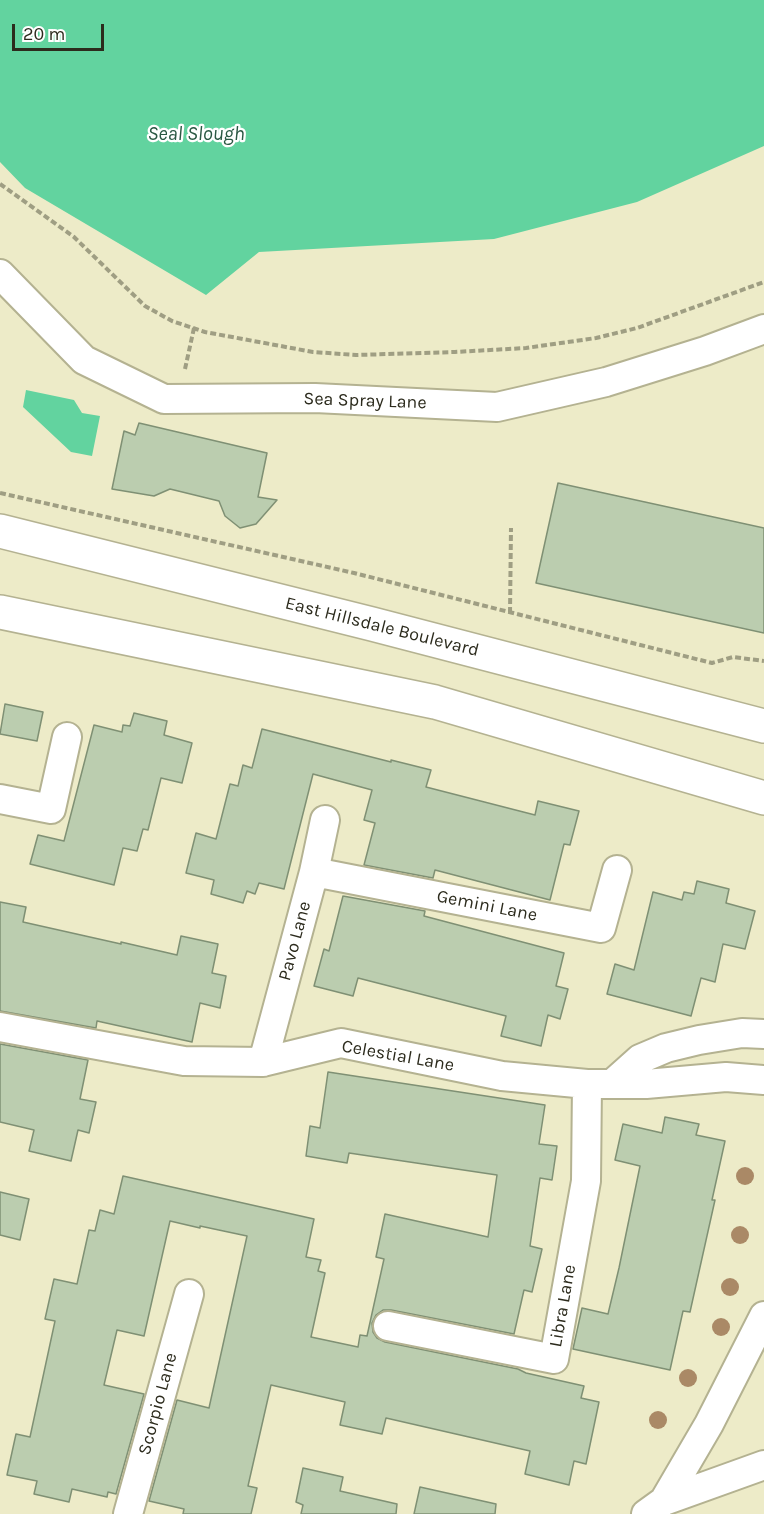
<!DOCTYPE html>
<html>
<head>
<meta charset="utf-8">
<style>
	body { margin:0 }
	#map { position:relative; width:764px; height:1514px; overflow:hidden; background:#edebc8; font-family:Karla,sans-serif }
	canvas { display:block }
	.scale { position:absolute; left:12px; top:24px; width:92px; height:27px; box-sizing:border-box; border:3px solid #2c2b1d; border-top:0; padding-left:8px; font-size:18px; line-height:21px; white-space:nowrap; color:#2c2b1d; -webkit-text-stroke:4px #fff; paint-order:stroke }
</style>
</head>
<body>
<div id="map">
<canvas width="764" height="1514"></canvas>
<div class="scale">20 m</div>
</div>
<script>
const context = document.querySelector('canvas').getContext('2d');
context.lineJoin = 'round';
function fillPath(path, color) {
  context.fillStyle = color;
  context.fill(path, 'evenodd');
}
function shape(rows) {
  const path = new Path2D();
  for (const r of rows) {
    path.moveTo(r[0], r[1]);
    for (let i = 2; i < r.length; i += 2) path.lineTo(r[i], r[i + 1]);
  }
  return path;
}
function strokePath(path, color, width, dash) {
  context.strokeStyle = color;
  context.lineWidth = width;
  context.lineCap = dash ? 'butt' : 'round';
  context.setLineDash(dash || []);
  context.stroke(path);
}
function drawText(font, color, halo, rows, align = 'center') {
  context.font = font + ' Karla,sans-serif';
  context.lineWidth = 4.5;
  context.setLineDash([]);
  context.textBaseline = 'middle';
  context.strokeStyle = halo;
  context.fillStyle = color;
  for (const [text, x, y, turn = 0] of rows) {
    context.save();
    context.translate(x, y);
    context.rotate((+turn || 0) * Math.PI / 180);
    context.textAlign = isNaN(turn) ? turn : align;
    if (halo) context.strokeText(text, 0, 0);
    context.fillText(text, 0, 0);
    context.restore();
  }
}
const water = shape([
	[0,0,764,0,764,146,637,202,494,239,259,252,206,295,25,188,0,162],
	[26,390,74,400,82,413,100,416,92,456,71,452,23,407]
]);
const building = shape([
	[139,423,267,453,258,497,277,500,256,524,240,528,225,516,219,501,170,489,154,496,112,489,124,431,135,435,139,423],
	[558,483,764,528,764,633,536,583,558,483],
	[5,704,43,712,37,741,0,734,5,704],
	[134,713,167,721,164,735,192,743,182,783,161,778,148,830,143,829,137,851,123,848,114,885,30,864,38,835,64,841,94,725,122,732,123,725,130,726,134,713],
	[262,729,391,762,391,760,431,770,426,787,535,815,538,801,579,811,570,845,564,844,550,900,435,870,433,878,364,865,375,823,364,820,372,790,313,774,284,889,259,883,255,894,247,891,243,903,211,894,214,880,186,873,196,833,216,839,230,784,238,786,243,765,252,768,262,729],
	[697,881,729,889,726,903,755,911,745,949,723,944,715,982,701,978,691,1016,607,994,615,964,634,970,653,892,682,900,684,892,694,894,697,881],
	[343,896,425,911,424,916,564,953,556,986,568,989,560,1019,548,1015,541,1046,501,1036,506,1016,358,978,353,996,314,986,324,949,329,951,343,896],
	[0,902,26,907,23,922,121,944,121,942,177,955,181,936,218,944,212,973,226,976,220,1008,200,1003,192,1042,97,1021,96,1028,0,1011,0,902],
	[0,1044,88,1060,80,1099,96,1102,89,1133,78,1130,71,1161,29,1151,34,1130,0,1122,0,1044],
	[328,1072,545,1105,539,1144,557,1146,552,1180,540,1178,530,1246,542,1249,532,1292,524,1290,514,1334,391,1310,383,1310,376,1315,372,1323,373,1332,377,1338,385,1342,518,1369,526,1373,584,1386,581,1398,599,1402,586,1464,574,1461,569,1485,525,1474,530,1451,386,1418,382,1434,340,1425,345,1402,271,1385,248,1486,257,1488,251,1514,183,1514,184,1509,149,1501,177,1400,209,1408,247,1236,200,1226,200,1228,170,1221,144,1336,117,1330,104,1385,144,1394,116,1494,108,1492,107,1497,72,1489,69,1502,34,1494,37,1481,7,1475,16,1434,30,1437,55,1321,45,1319,54,1279,77,1284,89,1230,95,1231,100,1210,114,1214,123,1176,314,1219,306,1257,321,1260,318,1271,325,1273,311,1337,358,1347,360,1335,367,1336,384,1259,376,1257,385,1214,488,1237,497,1175,349,1153,347,1163,306,1156,310,1126,320,1128,328,1072],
	[665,1117,699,1124,696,1135,725,1141,712,1200,715,1200,690,1312,683,1311,670,1370,573,1349,582,1308,608,1314,619,1268,640,1166,615,1160,623,1124,662,1133,665,1117],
	[0,1192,29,1199,20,1240,0,1235,0,1192],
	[303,1468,343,1477,340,1491,397,1504,396,1514,301,1514,303,1505,296,1502,303,1468],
	[420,1487,496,1504,495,1514,414,1514,420,1487]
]);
const path = shape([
	[0,184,74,237,145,306,172,321,205,332,313,352,356,355,455,352,526,348,596,338,637,328,764,282],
	[185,369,194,328],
	[0,493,354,573,712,663,733,657,764,661],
	[510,613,511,528]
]);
const street = shape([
	[0,274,84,360,164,399,315,398,497,407,606,382,705,351,764,329],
	[0,799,51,809,67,737],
	[314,872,601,928,617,870],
	[0,1027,184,1061,263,1062,341,1043,502,1076,587,1084,646,1084,726,1077,764,1080],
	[263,1062,314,872,325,820],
	[612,1084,640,1059,666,1048,699,1040,742,1033,764,1034],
	[388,1326,554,1359,586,1181,587,1084],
	[664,1501,709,1424,764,1316],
	[128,1514,189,1294],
	[646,1514,664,1501,764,1465]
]);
const secondary = shape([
	[0,531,372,624,764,726],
	[0,612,435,702,764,798]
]);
const trees = [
	[745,1176],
	[740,1235],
	[730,1287],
	[721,1327],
	[688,1378],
	[658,1420]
];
const streetNames = [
	["Sea Spray Lane",365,401,2],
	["East Hillsdale Boulevard",382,627,14],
	["Gemini Lane",487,906,11],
	["Pavo Lane",295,941,-75],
	["Celestial Lane",398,1056,10],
	["Libra Lane",563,1306,-80],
	["Scorpio Lane",158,1404,-75]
];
const waterNames = [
	["Seal Slough",196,134]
];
fillPath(water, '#62d39f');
fillPath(building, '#bbcdaf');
strokePath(building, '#7f9074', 1.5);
strokePath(street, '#b4b291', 32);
strokePath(secondary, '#b4b291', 36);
strokePath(path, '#9f9e83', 4, [6, 3]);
strokePath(street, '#fff', 28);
strokePath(secondary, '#fff', 33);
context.fillStyle = '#aa8966';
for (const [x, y] of trees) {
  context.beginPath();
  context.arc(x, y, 9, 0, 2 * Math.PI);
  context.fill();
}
drawText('18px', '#2c2b1d', '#fff', streetNames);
drawText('italic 20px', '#2a5843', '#fff', waterNames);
</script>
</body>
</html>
